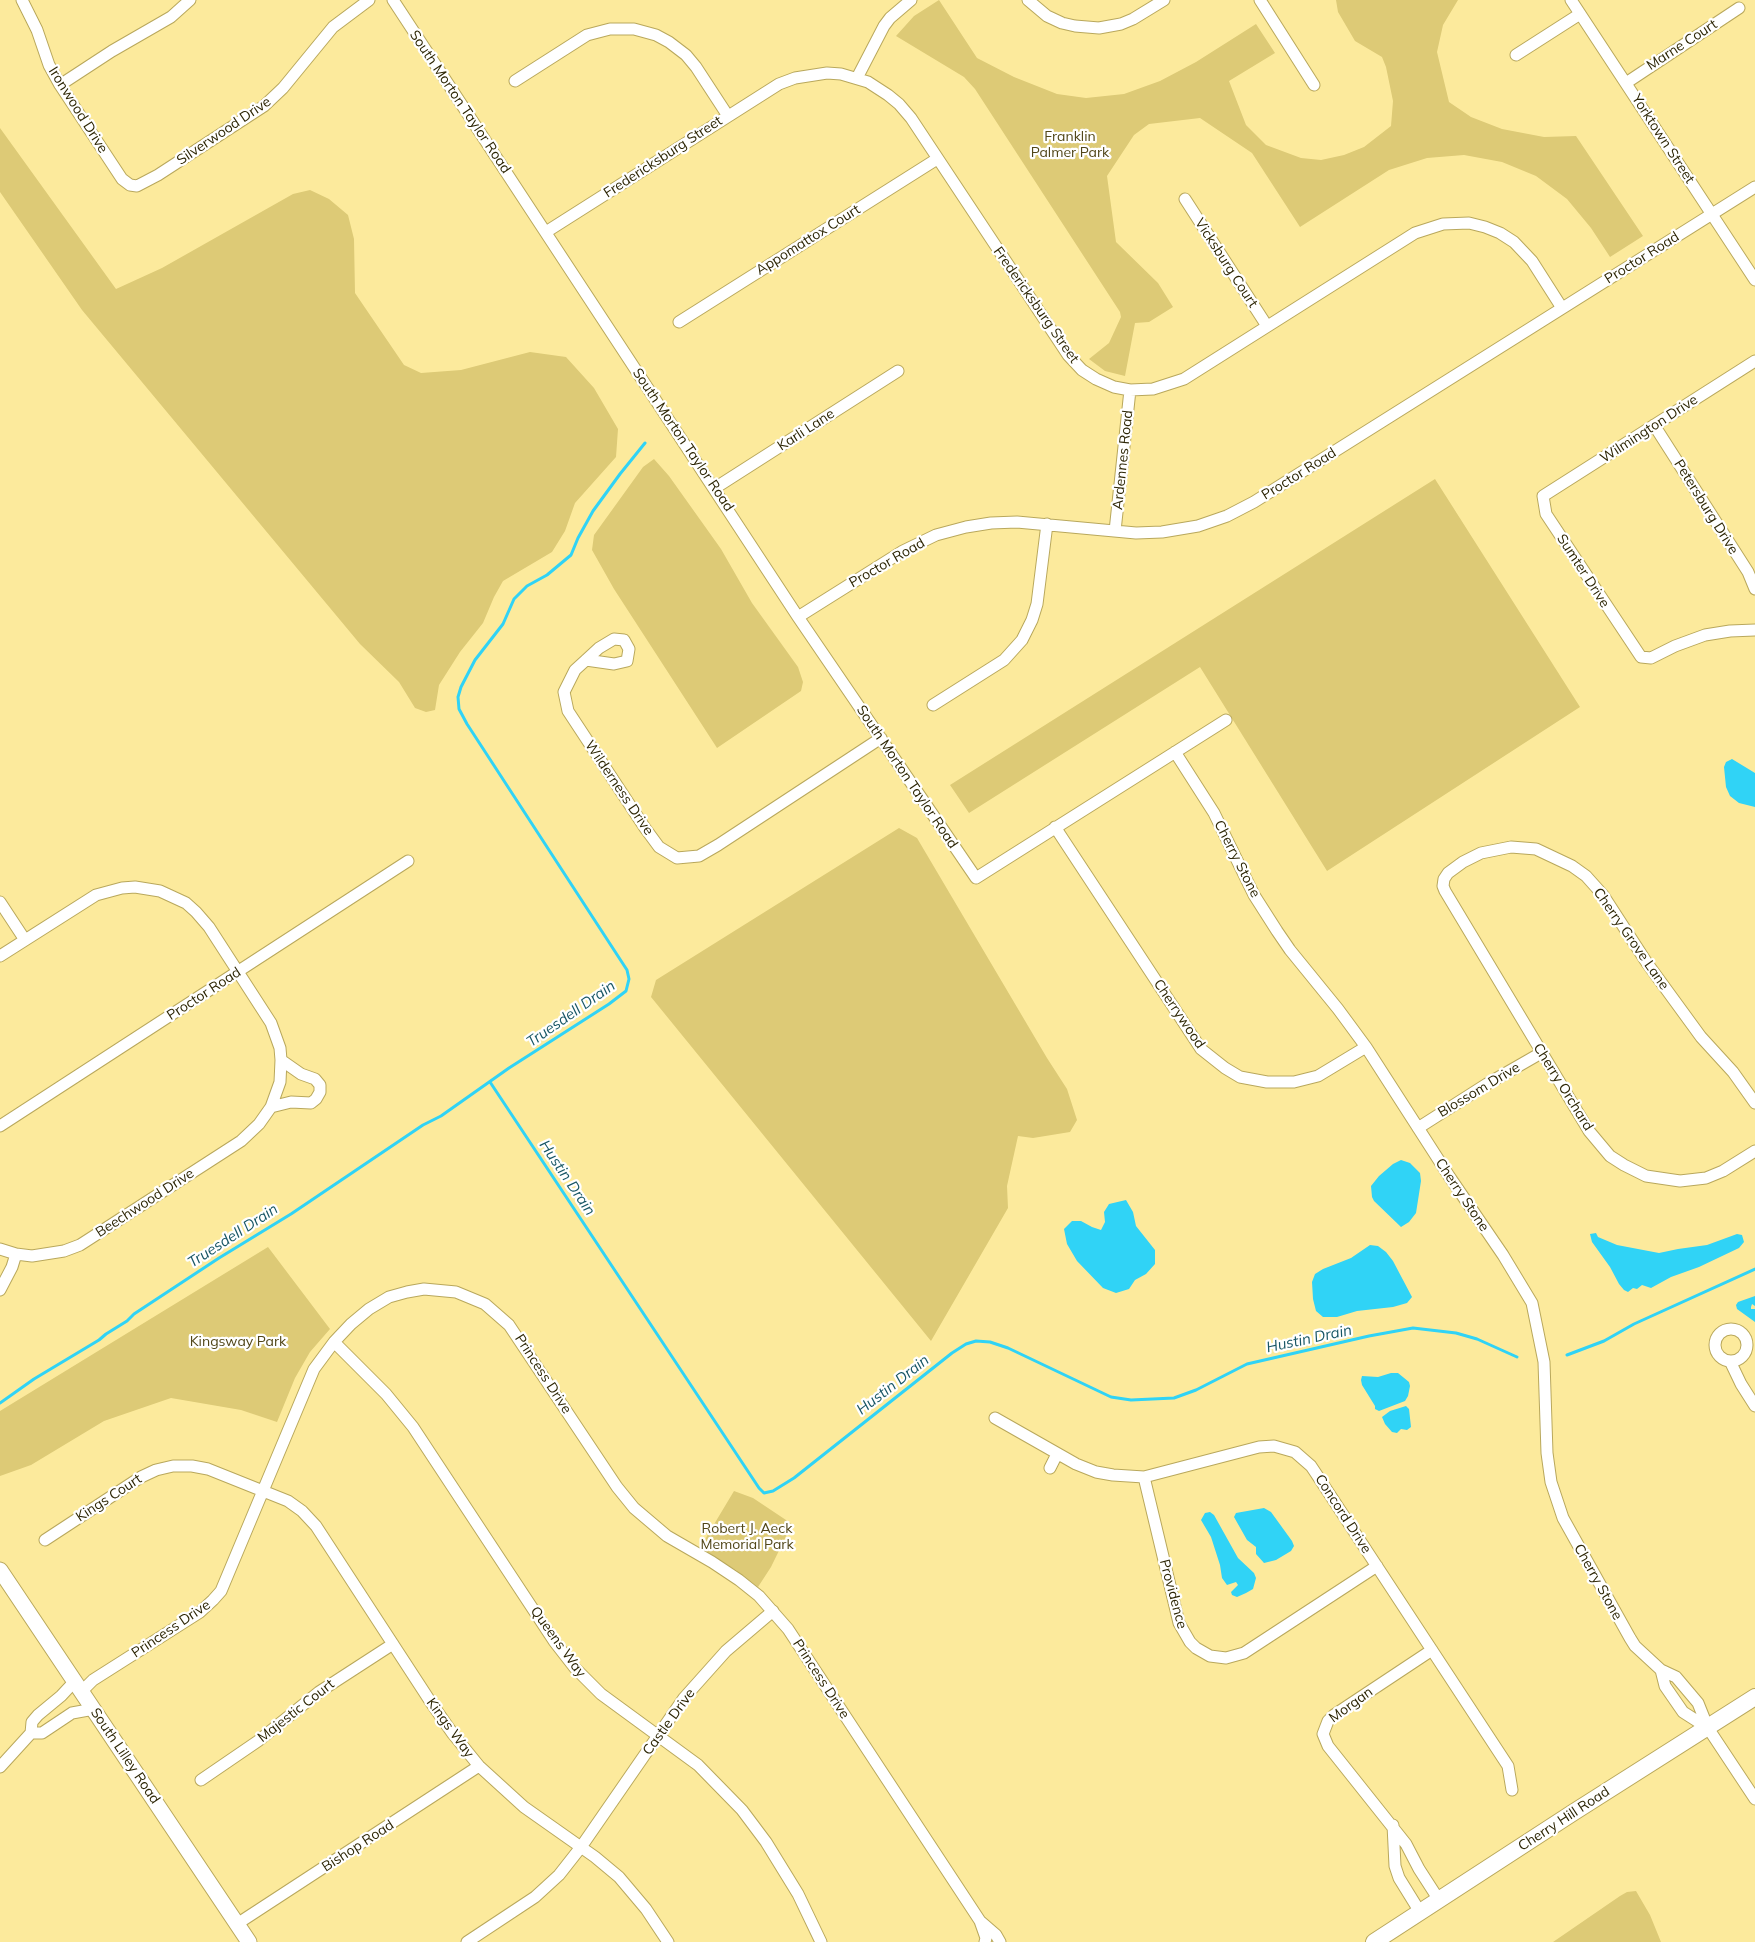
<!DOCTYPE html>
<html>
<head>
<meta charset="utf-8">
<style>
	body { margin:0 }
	canvas { display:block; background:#fcea9c }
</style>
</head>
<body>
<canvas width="1755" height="1942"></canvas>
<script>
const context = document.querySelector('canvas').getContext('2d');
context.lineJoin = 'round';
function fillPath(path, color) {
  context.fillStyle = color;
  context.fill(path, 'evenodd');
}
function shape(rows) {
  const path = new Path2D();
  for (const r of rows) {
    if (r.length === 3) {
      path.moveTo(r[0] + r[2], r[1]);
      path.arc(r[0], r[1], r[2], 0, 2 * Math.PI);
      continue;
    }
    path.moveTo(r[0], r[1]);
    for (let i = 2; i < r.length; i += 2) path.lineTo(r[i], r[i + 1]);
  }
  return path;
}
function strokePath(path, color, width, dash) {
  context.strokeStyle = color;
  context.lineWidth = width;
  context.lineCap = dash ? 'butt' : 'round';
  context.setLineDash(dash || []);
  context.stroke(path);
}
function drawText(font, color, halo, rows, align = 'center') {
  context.font = font + ' Mulish,sans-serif';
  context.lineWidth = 4.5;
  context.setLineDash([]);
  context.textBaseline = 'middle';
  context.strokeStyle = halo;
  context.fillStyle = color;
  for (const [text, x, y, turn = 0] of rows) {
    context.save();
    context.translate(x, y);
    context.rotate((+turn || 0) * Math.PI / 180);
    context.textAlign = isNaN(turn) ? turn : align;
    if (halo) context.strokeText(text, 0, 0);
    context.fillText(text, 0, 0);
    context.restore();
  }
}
const green = shape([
	[939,0,977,58,1014,77,1057,94,1086,98,1124,94,1160,81,1196,62,1256,24,1275,53,1229,81,1246,125,1266,145,1301,158,1321,160,1344,155,1364,147,1391,126,1393,101,1386,67,1382,57,1355,41,1338,12,1336,0,1458,0,1443,25,1437,52,1449,102,1471,117,1502,129,1544,137,1576,136,1643,236,1610,257,1591,228,1567,199,1536,176,1502,162,1464,155,1427,158,1389,170,1300,227,1252,153,1200,118,1149,124,1134,135,1107,176,1116,242,1158,283,1173,307,1149,322,1135,323,1125,376,1105,371,1089,359,1109,343,1121,317,1120,312,975,89,964,77,896,36,914,16],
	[0,128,116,289,162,268,293,194,310,190,329,199,348,215,354,239,355,293,404,365,421,373,461,370,530,352,566,357,594,388,618,429,616,457,575,503,565,531,552,552,503,581,494,597,483,623,460,652,439,685,435,710,426,712,415,708,399,682,360,644,82,310,0,192],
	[654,459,669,476,721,549,752,603,798,667,803,682,801,691,717,748,614,589,592,550,594,535,643,467],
	[1435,479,1580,707,1327,871,1200,667,969,813,950,785],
	[899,828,917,838,1047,1058,1067,1089,1077,1120,1070,1132,1033,1138,1018,1136,1007,1186,1008,1208,931,1341,651,997,656,980],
	[268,1247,330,1329,310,1352,295,1378,277,1422,241,1410,171,1398,104,1421,31,1465,0,1476,0,1411],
	[734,1491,753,1498,792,1524,771,1567,758,1587,736,1570,700,1550,707,1536],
	[1636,1891,1650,1915,1661,1942,1553,1942,1620,1896,1627,1892]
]);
const water = shape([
	[1732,759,1755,773,1755,807,1739,803,1730,796,1726,787,1724,767,1726,762],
	[1401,1160,1410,1163,1420,1173,1421,1181,1416,1213,1409,1222,1401,1227,1374,1201,1372,1197,1371,1186,1379,1176,1393,1164],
	[1126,1200,1133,1212,1136,1226,1155,1250,1155,1264,1146,1274,1135,1280,1129,1289,1116,1293,1103,1288,1077,1261,1067,1244,1064,1229,1072,1221,1081,1221,1092,1227,1101,1230,1105,1222,1104,1212,1109,1204],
	[1596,1233,1598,1237,1617,1245,1659,1253,1678,1249,1707,1245,1737,1234,1742,1235,1744,1242,1739,1248,1699,1267,1671,1277,1651,1288,1642,1285,1637,1289,1633,1288,1628,1292,1624,1290,1619,1284,1610,1267,1592,1242,1590,1234],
	[1370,1245,1378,1246,1386,1252,1393,1261,1412,1297,1407,1303,1393,1307,1357,1311,1337,1317,1323,1317,1316,1311,1313,1299,1312,1282,1315,1274,1323,1269,1351,1258],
	[1755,1296,1755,1306,1752,1304,1751,1307,1751,1309,1755,1309,1755,1322,1737,1309,1736,1305,1738,1302],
	[1391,1373,1398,1373,1409,1382,1410,1386,1408,1396,1405,1401,1379,1411,1375,1409,1375,1406,1362,1385,1361,1380,1362,1376,1378,1377],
	[1406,1406,1409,1409,1411,1427,1407,1430,1401,1429,1397,1433,1392,1432,1385,1424,1382,1417,1390,1411],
	[1264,1508,1271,1512,1292,1541,1294,1546,1291,1551,1276,1560,1264,1563,1256,1554,1256,1547,1247,1540,1234,1517,1236,1513],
	[1210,1512,1214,1515,1238,1558,1254,1573,1256,1578,1253,1589,1246,1593,1237,1597,1232,1595,1231,1592,1238,1585,1236,1582,1227,1585,1222,1578,1220,1565,1211,1537,1201,1520,1205,1513]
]);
const stream = shape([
	[490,1082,759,1488,764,1493,773,1491,794,1478,952,1353,966,1344,976,1341,990,1342,1008,1348,1111,1397,1131,1400,1174,1398,1196,1390,1247,1364,1369,1336,1413,1328,1456,1333,1477,1339,1517,1357],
	[1567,1355,1604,1341,1634,1324,1755,1269],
	[0,1403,34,1379,99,1340,106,1334,127,1321,134,1314,219,1258,291,1214,423,1125,441,1116,509,1068,609,1004,626,991,629,979,627,970,467,724,459,709,458,697,461,687,475,660,503,624,514,599,527,586,547,575,571,555,578,538,593,511,620,474,645,443]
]);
const minor = shape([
	[22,0,37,30,49,65,60,85,122,179,130,185,137,186,158,175,264,106,283,88,333,27,369,0],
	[393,0,798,617,976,878,1226,720],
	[1028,0,1047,16,1062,23,1075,26,1099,28,1121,24,1133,19,1164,0],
	[1260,0,1314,85],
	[1571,0,1755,280],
	[1516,55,1580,14],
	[857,78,884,26,890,18,911,0],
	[515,81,587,35,610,29,634,29,656,35,669,42,686,55,696,67,728,116],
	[1626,83,1739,8],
	[60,85,112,51,171,17,190,0],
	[1185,199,1267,326],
	[546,232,779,84,795,78,827,73,841,74,868,82,888,95,899,104,911,118,1068,355,1082,370,1096,379,1114,387,1130,390,1153,389,1184,379,1415,233,1443,224,1469,223,1485,227,1500,233,1514,242,1532,261,1562,308],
	[679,322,937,159],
	[1755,361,1543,496,1546,514,1641,657,1651,658,1675,646,1705,635,1730,631,1755,630],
	[1654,425,1748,572,1755,589],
	[715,488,898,371],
	[1115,531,1130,390],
	[798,617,903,551,936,535,966,527,991,523,1017,522,1136,533,1162,532,1198,526,1227,516,1254,502,1755,187],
	[586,660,614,664,627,661,629,649,624,640,614,639,599,648,586,660,575,670,564,692,568,711,645,828,659,847,677,858,699,856,718,845,881,738],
	[933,705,1004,660,1022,640,1032,620,1037,604,1047,524],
	[1175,752,1214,813,1254,895,1277,931,1290,950,1338,1009,1366,1047,1449,1176,1503,1255,1532,1303,1544,1362,1547,1453,1551,1482,1563,1518,1630,1638,1635,1646,1661,1670,1676,1677,1698,1703,1708,1728,1755,1799],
	[1055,827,1201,1049,1225,1068,1240,1077,1267,1082,1294,1082,1318,1076,1366,1047],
	[0,902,25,940],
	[0,956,96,895,122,888,135,887,160,891,186,903,196,912,209,927,271,1023,280,1048,281,1060,280,1082,271,1107,259,1124,241,1141,80,1245,64,1251,32,1256,16,1254,0,1249],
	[1755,1103,1733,1072,1701,1037,1647,963,1603,895,1586,876,1572,866,1536,849,1511,847,1481,853,1463,862,1448,873,1444,879,1443,886,1445,891,1589,1131,1610,1156,1624,1165,1646,1176,1680,1181,1706,1178,1723,1171,1755,1151],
	[271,1107,291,1102,311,1103,316,1099,320,1092,320,1085,315,1079,301,1074,281,1060],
	[0,1126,408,861],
	[1418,1128,1487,1084,1541,1053],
	[0,1290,12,1267,16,1254],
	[1731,1345,16],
	[334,1342,386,1394,413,1427,554,1641,575,1668,601,1694,698,1765,742,1810,766,1842,798,1894,821,1942],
	[1730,1361,1741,1384,1755,1406],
	[995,1418,1076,1464,1096,1472,1113,1475,1144,1477,1259,1447,1274,1446,1295,1452,1311,1466,1317,1475,1508,1766,1512,1790],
	[1050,1468,1057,1454],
	[1144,1477,1179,1623,1190,1642,1196,1648,1210,1656,1226,1658,1244,1653,1377,1566],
	[45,1540,141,1477,156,1470,173,1466,192,1466,208,1469,288,1501,302,1511,316,1526,430,1701,453,1734,479,1766,524,1807,595,1857,619,1877,646,1909,668,1942],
	[1432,1650,1334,1715,1328,1721,1323,1734,1328,1746,1406,1844,1419,1869,1439,1900],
	[1661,1670,1665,1686,1683,1712,1708,1728],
	[75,1681,61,1696,38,1715,32,1722,31,1733,42,1733,72,1713,94,1709],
	[82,1691,93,1680,200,1612,213,1600,221,1591,314,1369,334,1342,351,1324,369,1309,389,1297,407,1292,424,1289,456,1292,485,1304,509,1325,617,1487,634,1508,667,1536,712,1562,739,1580,759,1596,788,1629,980,1921,986,1938,985,1942],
	[0,1767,31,1733],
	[201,1780,258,1741,319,1692,393,1644],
	[1393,1825,1395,1866,1399,1878,1420,1912],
	[981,1922,996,1935,1000,1942],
	[237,1924,479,1766],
	[467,1942,535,1897,559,1875,581,1847,684,1698,726,1651,773,1611]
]);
const tertiary = shape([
	[0,1570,249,1942]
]);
const secondary = shape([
	[1374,1942,1574,1812,1755,1697]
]);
const streetNames = [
	["Marne Court",1682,45,-33],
	["South Morton Taylor Road",460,102,56],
	["Ironwood Drive",78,110,58],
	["Silverwood Drive",224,131,-34],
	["Yorktown Street",1663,139,57],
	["Fredericksburg Street",663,157,-33],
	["Appomattox Court",808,240,-32],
	["Proctor Road",1642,258,-32],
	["Vicksburg Court",1226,263,57],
	["Fredericksburg Street",1036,305,55],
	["Wilmington Drive",1649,429,-33],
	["Karli Lane",806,430,-33],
	["South Morton Taylor Road",683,440,56],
	["Ardennes Road",1123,460,-84],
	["Proctor Road",1299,474,-32],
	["Petersburg Drive",1706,507,58],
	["Proctor Road",887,563,-30],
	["Sumter Drive",1583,571,57],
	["South Morton Taylor Road",907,777,56],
	["Wilderness Drive",619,788,56],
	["Cherry Stone",1237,859,63],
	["Cherry Grove Lane",1631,939,55],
	["Proctor Road",204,994,-33],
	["Cherrywood",1179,1014,56],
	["Cherry Orchard",1563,1087,58],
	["Blossom Drive",1479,1090,-31],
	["Cherry Stone",1462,1195,56],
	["Beechwood Drive",145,1203,-33],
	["Princess Drive",543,1374,57],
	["Kings Court",109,1498,-33],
	["Concord Drive",1343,1514,57],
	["Cherry Stone",1598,1582,61],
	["Providence",1173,1594,75],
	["Princess Drive",171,1629,-34],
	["Queens Way",558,1642,54],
	["Princess Drive",821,1679,57],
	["Morgan",1351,1705,-36],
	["Majestic Court",296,1711,-38],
	["Castle Drive",669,1722,-54],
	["Kings Way",450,1728,54],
	["South Lilley Road",125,1756,56],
	["Cherry Hill Road",1564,1819,-33],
	["Bishop Road",358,1846,-33]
];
const parkNames = [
	["Franklin",1070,137],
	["Palmer Park",1070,153],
	["Kingsway Park",238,1342],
	["Robert J. Aeck",747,1529],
	["Memorial Park",747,1545]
];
const waterNames = [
	["Truesdell Drain",571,1014,-35],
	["Hustin Drain",567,1178,56],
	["Truesdell Drain",233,1236,-33],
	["Hustin Drain",1309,1339,-12],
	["Hustin Drain",893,1385,-38]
];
fillPath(green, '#ddca76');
fillPath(water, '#30d3f6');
strokePath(stream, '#30d3f6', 3);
strokePath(minor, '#b9a85c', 13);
strokePath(tertiary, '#b9a85c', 17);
strokePath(secondary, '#b9a85c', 18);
strokePath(minor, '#fff', 11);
strokePath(tertiary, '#fff', 15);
strokePath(secondary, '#fff', 16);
drawText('14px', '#2c2504', '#fff', streetNames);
drawText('14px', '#514618', '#fff', parkNames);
drawText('italic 15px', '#185665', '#fff', waterNames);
</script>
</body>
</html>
